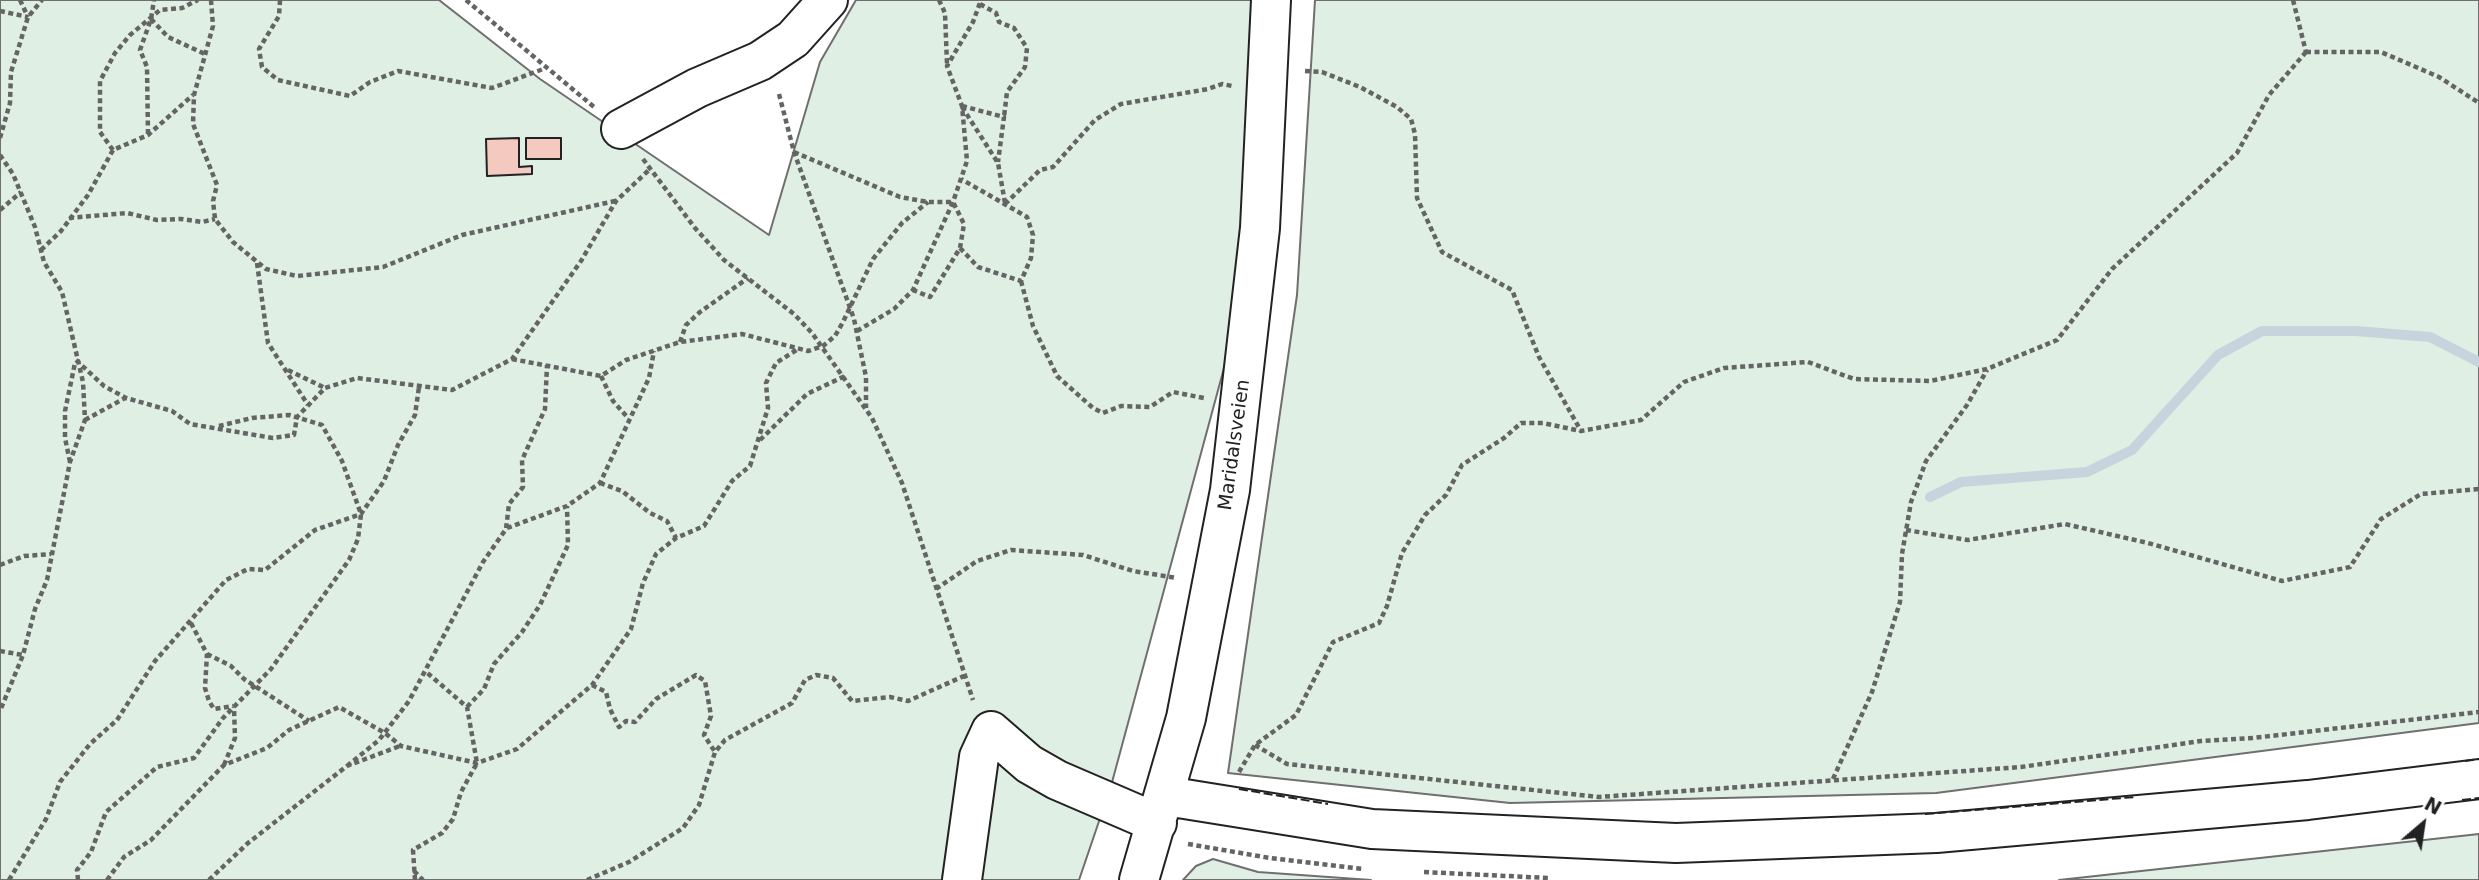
<!DOCTYPE html>
<html>
<head>
<meta charset="utf-8">
<style>
	body { margin:0 }
	#map { position:relative; width:2479px; height:880px; overflow:hidden; background:#fff; font-family:"DejaVu Sans",sans-serif }
	canvas { display:block }
	.north { position:absolute; left:2388px; top:789px; width:70px; height:70px; -webkit-text-stroke:5px #fff; paint-order:stroke; rotate:29deg; font-size:19px; font-weight:700; line-height:28px; text-align:center; color:#222 }
	.north::after { content:''; display:block; margin:auto; width:24px; height:32px; background:#222; clip-path:polygon(50% 0,100% 100%,50% 72%,0 100%) }
</style>
</head>
<body>
<div id="map">
<canvas width="2479" height="880"></canvas>
<div class="north">N</div>
</div>
<script>
const context = document.querySelector('canvas').getContext('2d');
context.lineJoin = 'round';
function fillPath(path, color) {
  context.fillStyle = color;
  context.fill(path, 'evenodd');
}
function shape(rows) {
  const path = new Path2D();
  for (const r of rows) {
    path.moveTo(r[0], r[1]);
    for (let i = 2; i < r.length; i += 2) path.lineTo(r[i], r[i + 1]);
  }
  return path;
}
function strokePath(path, color, width, dash) {
  context.strokeStyle = color;
  context.lineWidth = width;
  context.lineCap = dash ? 'butt' : 'round';
  context.setLineDash(dash || []);
  context.stroke(path);
}
function drawText(font, color, halo, rows, align = 'center') {
  context.font = font + ' "DejaVu Sans",sans-serif';
  context.lineWidth = 5;
  context.setLineDash([]);
  context.textBaseline = 'middle';
  context.strokeStyle = halo;
  context.fillStyle = color;
  for (const [text, x, y, turn = 0] of rows) {
    context.save();
    context.translate(x, y);
    context.rotate((+turn || 0) * Math.PI / 180);
    context.textAlign = isNaN(turn) ? turn : align;
    if (halo) context.strokeText(text, 0, 0);
    context.fillText(text, 0, 0);
    context.restore();
  }
}
const green = shape([
	[0,0,439,0,540,79,769,235,820,62,856,0,1252,0,1247,283,1111,786,1079,880,0,880,0,0],
	[1315,0,2479,0,2479,723,1936,793,1510,803,1228,773,1297,295,1315,0],
	[2479,834,2479,880,2059,880,2479,834],
	[1213,859,1258,872,1371,880,1183,880,1196,866,1213,859]
]);
const stream = shape([
	[1930,497,1961,482,2087,472,2132,450,2218,355,2262,331,2356,331,2430,337,2479,362]
]);
const building = shape([
	[519,138,519,167,532,166,532,174,487,176,486,139,519,138],
	[526,138,561,138,561,159,526,159,526,138]
]);
const path = shape([
	[20,0,28,17],
	[211,0,213,26,194,95,193,124,217,185,213,201,215,219,233,242,266,269,297,276,383,267,462,235,615,201],
	[280,0,279,16,259,49,262,67,278,80,350,96,370,82,398,71,492,88,546,68],
	[466,0,594,107],
	[939,0,945,13,947,64],
	[2293,0,2306,52],
	[980,4,996,13,999,22,1014,28,1027,48,1025,67,1007,92,1004,117],
	[0,11,28,17],
	[151,19,168,37,205,54],
	[2306,52,2381,52,2439,77,2479,103],
	[1305,71,1322,72,1360,87,1397,107,1411,119,1415,134,1417,198,1442,252,1512,290,1539,357,1581,431],
	[779,94,794,152,854,319,866,377,866,408],
	[962,106,1004,117,998,162],
	[962,107,998,163,1005,203],
	[148,134,147,67,140,50,151,19,154,0],
	[0,138,10,103,11,72,28,17,42,0],
	[113,150,100,132,100,81,115,53,130,35,160,10,182,8,198,0],
	[794,152,900,197,928,202,953,202,964,224,960,248,930,297,913,290],
	[0,155,13,174,35,227,44,262,62,292,83,382,85,420,70,462,47,580,35,609,23,655,0,711],
	[643,159,695,228,724,260,794,314,812,333,872,418,902,483,973,700],
	[1005,204,1040,170,1053,167,1095,120,1121,104,1208,89,1222,84,1232,86],
	[0,210,21,192],
	[69,218,127,213,157,220,181,219,202,222,215,219],
	[960,248,978,267,1021,281,1031,258,1033,235,1027,217,961,179],
	[41,250,61,231,88,195,113,150,148,135,193,95],
	[257,263,268,343,308,405],
	[1021,281,1033,326,1057,376,1093,408,1103,413,1121,406,1150,407,1173,392,1204,398],
	[857,331,894,309,913,290,953,202,967,161,962,106,947,66,973,22,981,0],
	[680,342,686,325,700,312,748,278],
	[512,359,601,376,626,360,680,342,742,334,808,351,823,346,835,336,843,322,873,259,902,223,928,202],
	[76,360,104,386,126,398,172,411,190,424,273,438,294,435,297,417,325,388,357,378,452,390,512,359,581,261,616,201,650,169],
	[288,370,325,388],
	[601,376,613,401,628,418],
	[85,420,125,398],
	[760,440,807,394,845,376],
	[70,462,65,438,65,411,75,363],
	[600,483,622,491,650,513,667,521,676,538],
	[507,528,567,506,600,483,649,378,654,351],
	[1906,530,1968,540,2065,524,2148,543,2282,581,2350,567,2381,519,2421,494,2479,489],
	[0,565,24,556,51,554],
	[936,589,977,561,1011,550,1083,555,1133,571,1177,578],
	[191,623,207,654,205,688,209,701,214,709,233,706],
	[0,651,23,655],
	[207,654,231,666,244,679,309,721],
	[592,685,606,692,610,709,619,727,626,721,635,722,656,699,696,675,705,681,711,716,704,735,715,752],
	[467,707,484,689,494,664,522,632,540,605,568,545,567,506],
	[1255,745,1287,764,1599,797,2021,767,2201,741,2253,738,2479,712],
	[224,765,235,738,234,707],
	[347,766,379,740,409,701,483,562,506,529,509,504,523,487,522,460,545,409,547,365],
	[1239,772,1255,745,1296,715,1333,642,1379,623,1387,606,1402,553,1425,515,1446,495,1462,465,1504,438,1521,423,1543,423,1581,431,1641,420,1684,382,1724,368,1808,362,1854,379,1930,381,1987,369,2057,340,2112,269,2237,153,2269,95,2306,52],
	[1833,779,1872,692,1900,602,1902,554,1911,502,1926,461,1967,405,1987,370],
	[1188,844,1270,858,1363,869],
	[414,871,423,880],
	[1424,872,1548,878],
	[9,880,46,819,60,782,90,744,117,720,155,661,226,580,248,569,265,570,315,530,361,514,384,481,398,445,415,415,419,387],
	[78,880,77,870,91,852,106,812,157,767,194,758,223,718,271,669,349,560,358,539,361,514,342,461,322,425,289,415,252,418,219,426],
	[107,880,124,857,151,840,224,765,267,748,289,730,339,707,385,733,401,746,477,763,517,749,592,685,631,629,643,583,656,554,676,538,704,526,732,481,750,466,768,408,766,383,776,363,798,349],
	[209,880,248,843,347,766,400,746],
	[415,880,413,850,442,833,453,819,461,792,477,763,467,707,425,671],
	[587,880,629,862,683,828,699,805,715,752,725,740,792,703,805,680,816,675,833,678,852,701,890,697,908,701,964,676]
]);
const minor = shape([
	[621,129,697,88,760,61,793,39,828,0],
	[1166,796,1372,829,1676,843,1936,833,2308,800,2479,779],
	[962,880,979,757,991,731,1029,764,1057,780,1157,823],
	[1139,880,1186,718,1230,490,1260,228,1271,0]
]);
const fence = shape([
	[2465,761,2479,759],
	[1239,789,1328,804],
	[2462,800,2479,798],
	[1925,814,2135,797]
]);
const streetNames = [
	["Maridalsveien",1235,445,-82]
];
fillPath(green, '#e0efe3');
strokePath(green, '#6f6f6f', 2);
strokePath(stream, '#c7d3dd', 10);
fillPath(building, '#f3c9c0');
strokePath(building, '#222', 2);
strokePath(minor, '#222', 42);
strokePath(path, '#646464', 4.5, [5, 3.5]);
strokePath(minor, '#fff', 38);
strokePath(fence, '#222', 2, [9, 3.5]);
drawText('19px', '#222', '#fff', streetNames);
</script>
</body>
</html>
